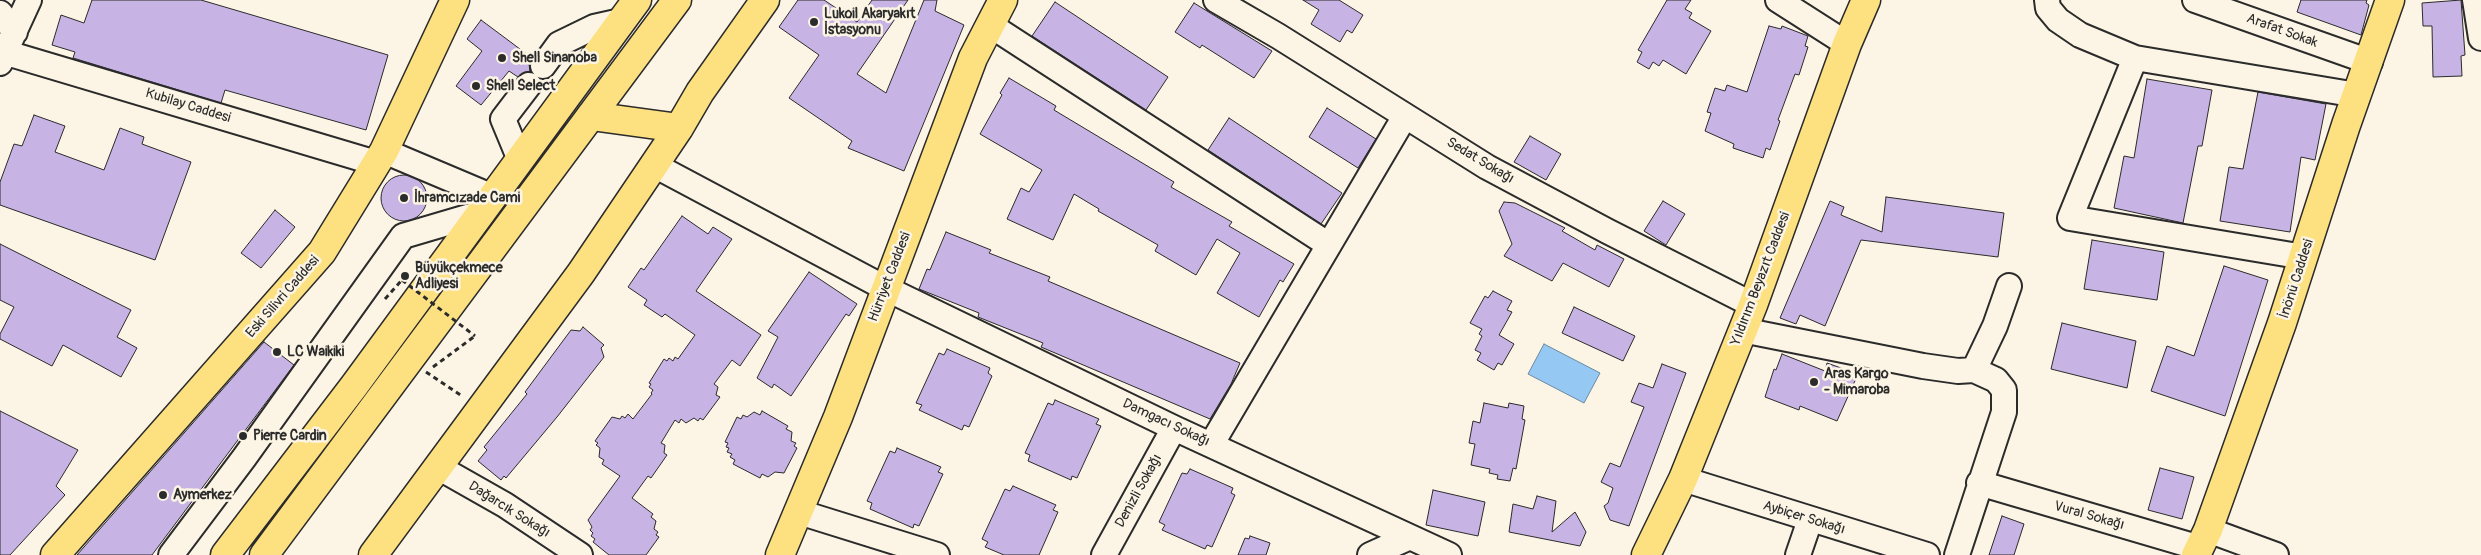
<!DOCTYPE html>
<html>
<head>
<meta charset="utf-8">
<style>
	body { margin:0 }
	canvas { display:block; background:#fcf5e5 }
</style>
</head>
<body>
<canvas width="2481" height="555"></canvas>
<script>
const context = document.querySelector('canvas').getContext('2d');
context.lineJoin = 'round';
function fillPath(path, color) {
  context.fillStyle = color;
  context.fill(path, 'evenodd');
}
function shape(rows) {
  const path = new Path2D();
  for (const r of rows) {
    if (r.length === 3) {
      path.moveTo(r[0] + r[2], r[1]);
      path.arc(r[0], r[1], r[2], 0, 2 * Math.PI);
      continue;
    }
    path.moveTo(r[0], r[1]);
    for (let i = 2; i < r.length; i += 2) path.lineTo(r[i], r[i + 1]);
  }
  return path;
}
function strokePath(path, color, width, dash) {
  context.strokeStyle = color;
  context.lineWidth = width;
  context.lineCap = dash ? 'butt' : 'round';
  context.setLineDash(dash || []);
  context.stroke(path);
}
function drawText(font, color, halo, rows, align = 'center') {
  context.font = font + ' Pangolin,sans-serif';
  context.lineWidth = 5;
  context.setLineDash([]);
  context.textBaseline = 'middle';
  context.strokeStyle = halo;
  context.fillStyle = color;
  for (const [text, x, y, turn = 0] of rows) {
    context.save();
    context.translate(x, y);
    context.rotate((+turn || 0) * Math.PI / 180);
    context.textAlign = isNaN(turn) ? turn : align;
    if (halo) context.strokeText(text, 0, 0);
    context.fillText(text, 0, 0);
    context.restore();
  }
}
const water = shape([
	[1544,344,1600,373,1584,403,1528,374,1544,344]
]);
const building = shape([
	[92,0,201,0,388,55,366,130,225,90,221,103,73,58,75,52,52,45,61,15,84,23,92,0],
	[798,0,824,0,857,22,872,0,908,0,857,74,886,93,924,0,937,0,935,11,964,25,904,171,848,148,852,141,789,98,819,55,779,27,798,0],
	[1303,0,1339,0,1363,15,1352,33,1347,30,1340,42,1311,24,1319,10,1303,0],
	[1667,0,1691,0,1685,9,1692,13,1689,18,1711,31,1686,74,1663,60,1659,66,1653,62,1649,69,1637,62,1642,52,1638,50,1667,0],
	[2301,0,2367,0,2366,3,2369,5,2361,35,2297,12,2301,0],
	[2461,0,2465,55,2461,56,2462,76,2433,77,2432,26,2423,26,2422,3,2461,0],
	[1055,2,1168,77,1146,110,1032,36,1055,2],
	[1194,3,1272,51,1254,78,1202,45,1200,48,1175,32,1194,3],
	[481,20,532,58,529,64,530,71,523,73,518,77,509,71,481,105,456,86,482,51,467,39,481,20],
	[1769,26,1781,29,1782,26,1808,36,1805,46,1808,47,1799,75,1795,74,1778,120,1780,121,1770,150,1766,148,1763,158,1733,148,1734,144,1705,131,1711,113,1707,112,1715,88,1725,91,1727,85,1747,92,1769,26],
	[1009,78,1056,106,1054,110,1174,182,1171,187,1232,222,1229,226,1294,264,1283,282,1280,280,1259,317,1217,293,1240,253,1217,239,1196,275,1155,251,1158,245,1098,211,1099,209,1074,194,1053,240,1007,219,1021,188,1029,192,1042,170,980,134,1002,95,1000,93,1009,78],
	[2147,79,2212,90,2202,146,2198,146,2183,223,2114,208,2124,156,2134,158,2147,79],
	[2258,92,2326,104,2315,160,2301,157,2290,232,2220,221,2229,167,2243,169,2258,92],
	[1327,108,1376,139,1358,168,1309,137,1327,108],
	[34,115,65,126,55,152,104,170,120,128,144,137,142,144,191,162,155,260,0,205,0,182,14,144,22,146,34,115],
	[1229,118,1342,193,1321,224,1208,150,1229,118],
	[1530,136,1561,154,1546,180,1514,162,1530,136],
	[404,198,23],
	[1886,197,2004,213,1998,257,1861,240,1825,326,1800,315,1796,324,1780,318,1830,201,1844,207,1841,215,1882,232,1886,197],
	[1663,201,1685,214,1666,245,1644,231,1663,201],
	[1504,202,1515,203,1565,228,1562,231,1595,250,1597,245,1624,259,1609,287,1563,263,1552,281,1504,256,1512,244,1499,211,1504,202],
	[275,210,295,227,261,268,241,253,275,210],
	[682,216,708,234,713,227,732,239,696,291,761,335,740,366,732,360,714,384,718,387,716,395,720,397,703,420,700,418,698,421,694,418,686,423,681,419,679,423,675,420,661,443,665,445,664,453,667,455,651,478,648,476,632,498,653,514,651,517,656,521,654,529,658,532,656,535,659,537,646,555,609,555,593,542,595,539,591,536,593,533,590,530,592,527,588,520,620,476,602,464,604,460,599,457,600,448,596,445,598,443,595,441,612,417,620,419,622,416,625,418,628,414,633,419,652,394,651,393,653,390,649,387,651,384,649,383,664,359,667,361,669,358,673,361,675,357,678,359,695,335,665,314,662,317,644,305,647,300,628,287,641,268,644,270,682,216],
	[946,232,991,250,989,253,1050,277,1048,281,1240,363,1231,384,1210,419,1041,347,1043,343,978,317,979,313,919,289,927,269,930,270,946,232],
	[2092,240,2164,252,2157,300,2084,289,2092,240],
	[0,244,131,310,117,337,137,348,121,377,63,345,52,366,0,339,0,334,14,307,0,300,0,244],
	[2224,266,2268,280,2225,416,2151,391,2167,346,2194,356,2224,266],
	[809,272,857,304,849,316,846,314,791,396,774,384,772,388,757,378,778,337,768,331,809,272],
	[1493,291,1512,301,1507,310,1512,312,1499,335,1514,344,1502,365,1498,363,1494,370,1477,360,1481,353,1475,350,1482,336,1479,334,1482,329,1470,323,1485,296,1488,298,1493,291],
	[1574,307,1635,336,1623,361,1562,333,1574,307],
	[2062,323,2136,341,2127,388,2051,369,2062,323],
	[583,327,604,345,601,348,604,357,557,417,506,478,504,476,501,480,478,461,487,450,484,447,527,394,525,392,571,330,580,331,583,327],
	[264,342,294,365,152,555,77,555,264,342],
	[947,349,990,368,988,373,992,376,969,427,964,425,962,430,919,410,922,405,916,403,939,353,944,355,947,349],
	[1782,354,1825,371,1827,363,1858,374,1837,421,1800,406,1799,410,1765,397,1774,369,1776,370,1782,354],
	[1662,364,1686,373,1629,526,1610,520,1604,506,1608,503,1613,488,1601,482,1610,463,1620,467,1644,407,1631,402,1639,383,1653,388,1662,364],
	[1055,400,1099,419,1096,424,1101,426,1077,478,1072,476,1071,480,1028,461,1030,455,1025,453,1048,403,1053,405,1055,400],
	[1484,403,1508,408,1509,403,1524,406,1522,419,1525,420,1516,469,1513,468,1510,481,1497,479,1498,475,1489,473,1490,469,1471,465,1475,444,1469,443,1473,421,1480,423,1484,403],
	[0,411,78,450,56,486,65,495,10,555,0,555,0,411],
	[762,411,788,426,786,429,792,432,791,441,796,443,794,446,797,448,784,473,775,472,768,477,762,474,760,478,733,464,735,460,730,457,732,454,727,452,729,448,726,447,728,443,725,442,737,417,741,419,743,415,747,417,754,412,760,415,762,411],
	[897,448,941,467,938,472,943,474,919,526,914,524,913,528,870,509,872,503,867,501,890,451,895,453,897,448],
	[2160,468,2194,477,2182,519,2148,510,2160,468],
	[1190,469,1233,488,1231,493,1235,495,1212,547,1207,545,1205,549,1162,530,1165,525,1159,522,1182,473,1187,474,1190,469],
	[1013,486,1056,505,1053,510,1058,512,1039,555,1004,555,985,547,988,542,982,539,1005,489,1010,491,1013,486],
	[1433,490,1485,502,1478,536,1426,525,1433,490],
	[1537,496,1556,501,1552,532,1575,512,1586,532,1580,546,1509,532,1513,504,1533,509,1537,496],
	[2002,516,2024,524,2014,555,1989,555,2002,516],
	[1250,536,1270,543,1266,555,1238,555,1245,538,1249,539,1250,536]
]);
const path = shape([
	[385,299,402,280],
	[433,367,475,336],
	[426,372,462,396]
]);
const minor = shape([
	[1216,0,1278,36,1487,167,1607,231,1753,305],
	[1778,0,1847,44],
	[2047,0,2048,8,2058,20,2080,35,2135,58,2357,95],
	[2195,0,2370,62],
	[2475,0,2481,38],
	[0,13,15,32],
	[990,25,1329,245],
	[0,51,376,163],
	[2135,58,2070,218,2304,257],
	[0,63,29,0],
	[543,66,559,44,594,27,621,21],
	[384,151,493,197],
	[520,160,503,119,529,85],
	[654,165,885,288,1174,428,1449,555],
	[1742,330,1923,366,1958,371,1974,370,1995,326,2009,286],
	[1211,445,1405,116],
	[438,467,505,505,580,555],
	[1683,479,1927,555],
	[1979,483,2200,548],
	[799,512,937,555],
	[2208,530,2276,555],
	[171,555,244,458,403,236,481,213],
	[1104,555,1174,428],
	[1370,555,1410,537],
	[1798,555,1810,520],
	[1957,555,2004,412,2004,390,1996,380,1974,370]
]);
const major = shape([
	[591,116,679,128],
	[55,555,322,252,384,151,455,0],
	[373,555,581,273,679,128,700,92,765,0],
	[780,555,838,417,973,58,1003,0],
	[1646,555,1683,479,1753,305,1847,44,1866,0],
	[2196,555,2208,530,2282,323,2346,125,2390,0]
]);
const highway = shape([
	[225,555,354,386,637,0],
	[264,555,677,0]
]);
const pathBridge = shape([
	[402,280,475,336]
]);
const markers = [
	[814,22,5,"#2b2b2b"],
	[502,58,5,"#2b2b2b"],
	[476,86,5,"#2b2b2b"],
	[404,198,5,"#2b2b2b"],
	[405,276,5,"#2b2b2b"],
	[277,352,5,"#2b2b2b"],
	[1814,382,5,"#2b2b2b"],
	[243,436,5,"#2b2b2b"],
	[163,495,5,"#2b2b2b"]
];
const poiNames = [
	["Lukoil Akaryakıt",824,14],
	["İstasyonu",824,30],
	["Shell Sinanoba",512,58],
	["Shell Select",486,86],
	["İhramcızade Cami",414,198],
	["Büyükçekmece",415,268],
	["Adliyesi",415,284],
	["LC Waikiki",287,352],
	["Aras Kargo",1824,374],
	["- Mimaroba",1824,390],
	["Pierre Cardin",253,436],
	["Aymerkez",173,495]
];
const streetNames = [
	["Arafat Sokak",2282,31,20],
	["Kubilay Caddesi",188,106,17],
	["Sedat Sokağı",1480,161,31],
	["Hürriyet Caddesi",890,277,-69],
	["Yıldırım Beyazıt Caddesi",1761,279,-69],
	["İnönü Caddesi",2297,279,-72],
	["Eski Silivri Caddesi",283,297,-49],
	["Damgacı Sokağı",1166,423,25],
	["Denizli Sokağı",1139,491,-61],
	["Dağarcık Sokağı",509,510,32],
	["Vural Sokağı",2089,516,16],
	["Aybiçer Sokağı",1804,518,17]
];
fillPath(water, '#95c8f2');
strokePath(water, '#6b89a2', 1);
fillPath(building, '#c7b4e5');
strokePath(building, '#2b2b2b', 1);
strokePath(minor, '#2b2b2b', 28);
strokePath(major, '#2b2b2b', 31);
strokePath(highway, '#2b2b2b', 31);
strokePath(path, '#2b2b2b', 3, [5, 4]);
strokePath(minor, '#fcf5e5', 24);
strokePath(major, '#fde080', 28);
strokePath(highway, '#fde080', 28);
strokePath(pathBridge, '#2b2b2b', 3, [5, 4]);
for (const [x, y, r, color] of markers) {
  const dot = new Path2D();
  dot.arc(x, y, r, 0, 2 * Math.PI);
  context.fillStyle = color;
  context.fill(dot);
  strokePath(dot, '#fcf5e5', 2);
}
drawText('bold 14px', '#2b2b2b', '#fcf5e5', poiNames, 'left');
drawText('14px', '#2b2b2b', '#fcf5e5', streetNames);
</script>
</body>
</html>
